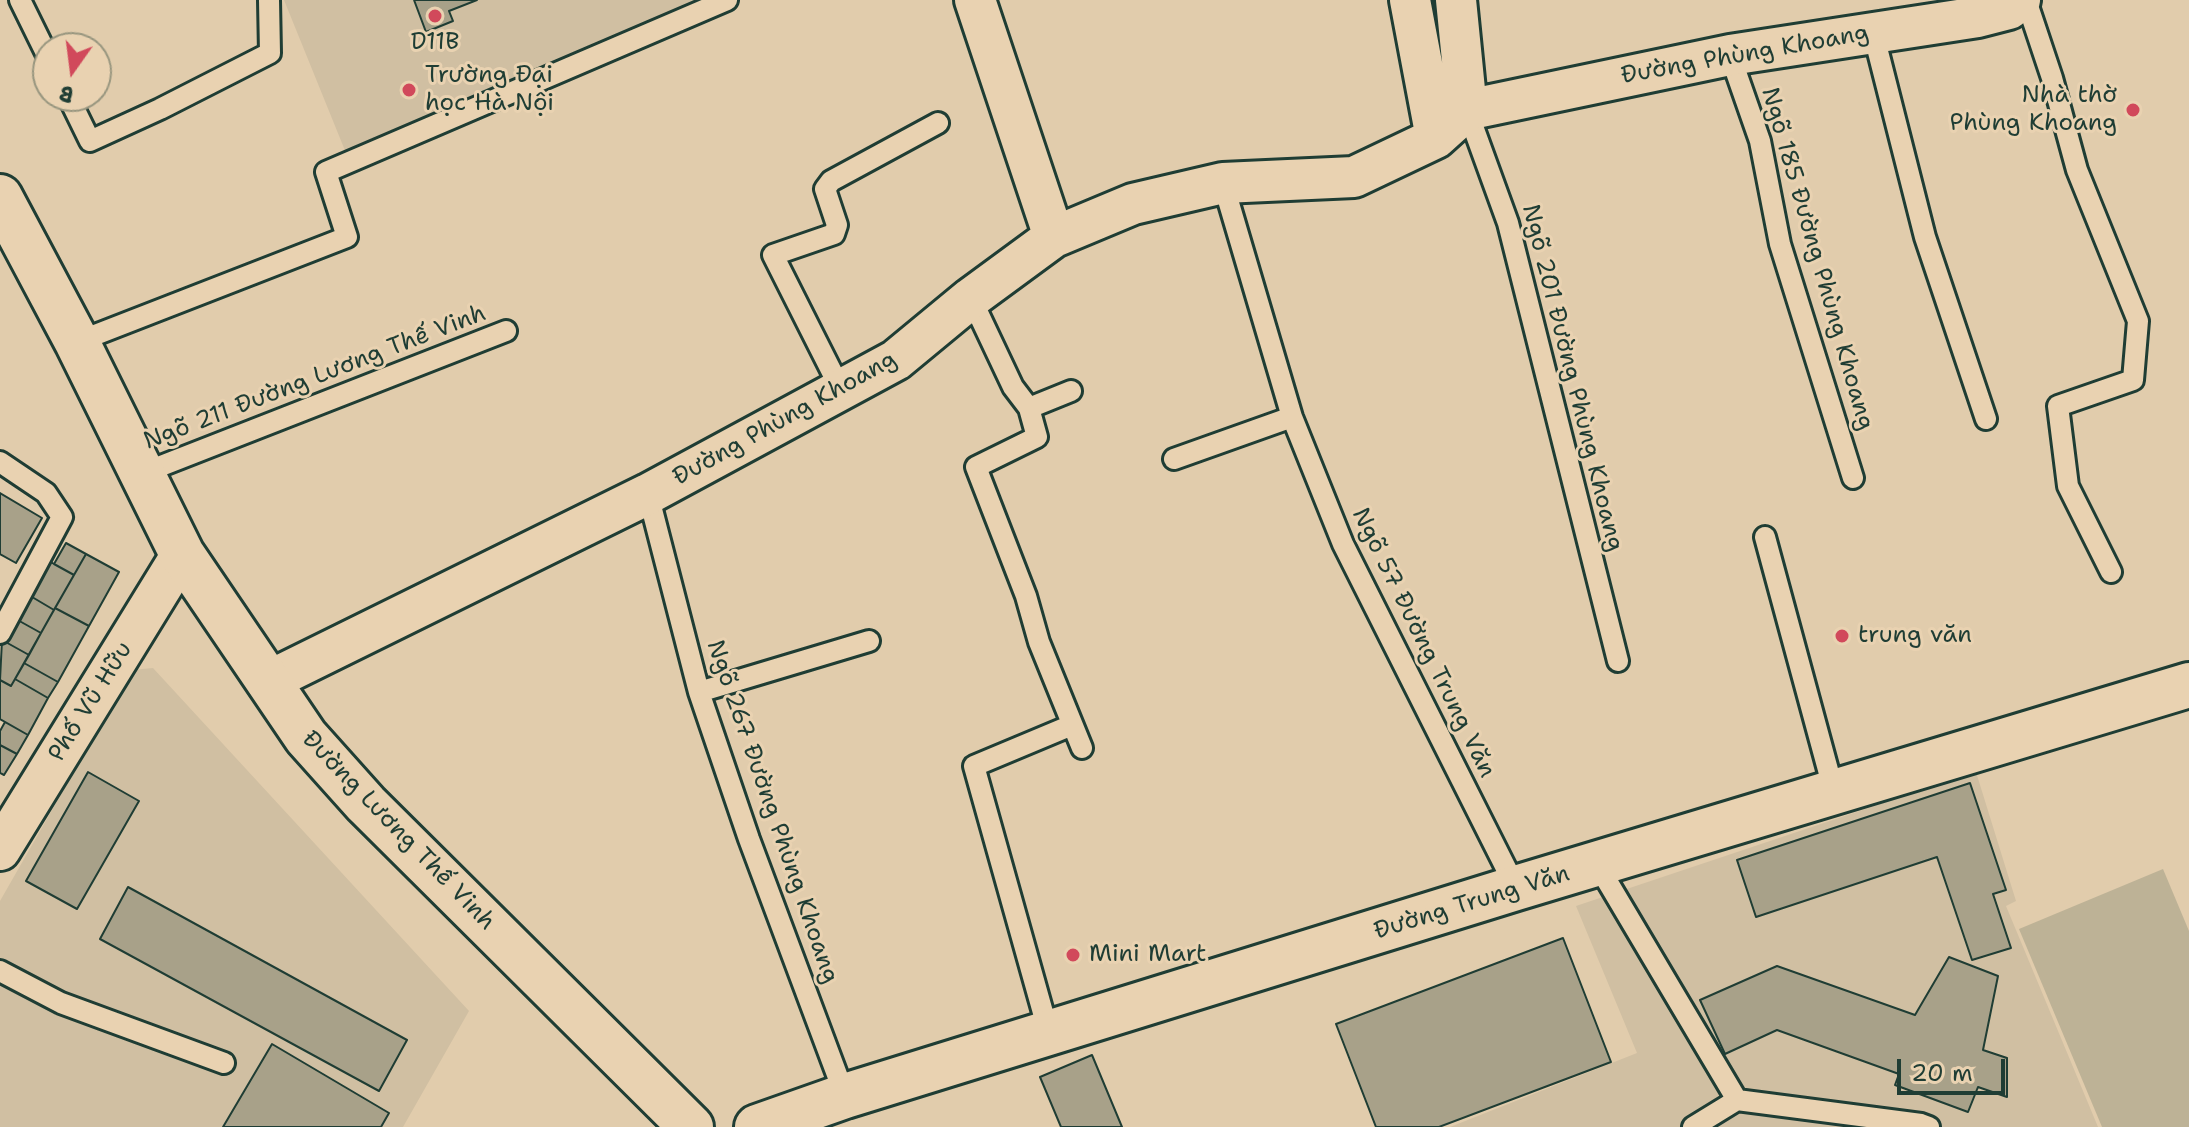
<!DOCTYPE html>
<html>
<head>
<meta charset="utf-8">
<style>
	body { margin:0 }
	#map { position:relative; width:2189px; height:1127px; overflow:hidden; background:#e1ccac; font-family:"Shantell Sans",sans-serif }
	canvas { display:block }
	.north { position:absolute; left:32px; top:32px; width:80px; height:80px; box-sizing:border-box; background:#e9d2b1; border:2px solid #98967f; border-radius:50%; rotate:194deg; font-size:22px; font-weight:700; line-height:32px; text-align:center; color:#1f3d34 }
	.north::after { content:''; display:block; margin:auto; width:28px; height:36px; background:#d1495b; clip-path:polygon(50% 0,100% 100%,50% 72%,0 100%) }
	.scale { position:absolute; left:1897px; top:1059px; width:108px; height:36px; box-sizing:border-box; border:4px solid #1f3d34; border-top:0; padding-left:10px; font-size:24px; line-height:28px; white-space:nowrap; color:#1f3d34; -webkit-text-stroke:6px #e9d2b1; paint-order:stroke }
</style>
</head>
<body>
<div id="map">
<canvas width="2189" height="1127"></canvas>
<div class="north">B</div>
<div class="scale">20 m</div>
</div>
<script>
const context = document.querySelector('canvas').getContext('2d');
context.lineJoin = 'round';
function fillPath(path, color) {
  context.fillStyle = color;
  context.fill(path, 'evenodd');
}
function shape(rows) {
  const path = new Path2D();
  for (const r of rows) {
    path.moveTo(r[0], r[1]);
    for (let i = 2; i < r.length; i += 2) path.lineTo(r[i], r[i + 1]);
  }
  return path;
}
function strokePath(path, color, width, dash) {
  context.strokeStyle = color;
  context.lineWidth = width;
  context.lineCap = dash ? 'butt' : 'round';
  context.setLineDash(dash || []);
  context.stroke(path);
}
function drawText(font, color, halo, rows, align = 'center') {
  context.font = font + ' "Shantell Sans",sans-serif';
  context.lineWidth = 6;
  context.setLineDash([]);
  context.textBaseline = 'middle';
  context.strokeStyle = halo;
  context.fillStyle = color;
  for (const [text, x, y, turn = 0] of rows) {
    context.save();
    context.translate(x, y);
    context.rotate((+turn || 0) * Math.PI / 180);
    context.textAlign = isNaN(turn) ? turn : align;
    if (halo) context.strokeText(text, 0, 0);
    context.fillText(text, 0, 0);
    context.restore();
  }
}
const built = shape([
	[284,0,708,0,346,153],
	[153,668,469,1011,403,1127,0,1127,0,901,132,670],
	[1976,772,2016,901,2006,906,2098,1127,1450,1127,1637,1053,1576,906]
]);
const green = shape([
	[2163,869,2189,931,2189,1127,2102,1127,2019,929]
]);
const building = shape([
	[414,0,477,0,449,11,453,21,426,32,414,0],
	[0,493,42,518,16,563,0,554,0,493],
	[66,543,86,554,74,575,54,564,66,543],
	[86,554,119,572,89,626,55,608,86,554],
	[47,560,74,575,54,610,27,594,47,560],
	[27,594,54,610,41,633,14,618,27,594],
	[55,608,89,626,58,682,24,663,55,608],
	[14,618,41,633,29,655,2,640,14,618],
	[2,640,29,655,11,686,0,680,2,640],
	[24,663,58,682,48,698,15,679,24,663],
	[15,679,48,698,28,735,0,719,0,680,11,686,15,679],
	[5,722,28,735,17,754,0,745,0,731,5,722],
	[0,745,17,754,4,775,0,773,0,745],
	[88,772,139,801,77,909,26,881,88,772],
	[1970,783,2006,890,1993,894,2011,948,1972,960,1937,857,1756,917,1737,860,1970,783],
	[128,887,407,1040,379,1091,100,939,128,887],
	[1563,938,1611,1062,1439,1127,1376,1127,1336,1024,1563,938],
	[1949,957,1998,976,1983,1050,2007,1058,2007,1097,1978,1087,1968,1112,1895,1085,1899,1074,1777,1030,1725,1054,1700,1000,1777,966,1915,1015,1949,957],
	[272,1044,389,1113,381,1127,223,1127,272,1044],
	[1092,1055,1122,1127,1061,1127,1040,1077,1092,1055]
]);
const lane = shape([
	[20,0,48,57],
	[2026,0,2052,78,2077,170,2138,321,2133,380,2058,406,2068,486,2111,572],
	[1873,32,1925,237,1986,419],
	[1730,55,1760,141,1780,244,1853,478],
	[68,96,90,141,160,109,270,53,269,0],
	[1467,110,1508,223,1618,661],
	[1223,183,1292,417,1343,544,1516,888],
	[971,298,1013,387,1029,408,1037,437,976,467,1026,596,1039,642,1082,748],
	[77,342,347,237,326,172,727,0],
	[841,390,773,255,834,234,837,225,825,189,831,181,938,123],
	[1029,408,1071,391],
	[1174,459,1292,417],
	[0,462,46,493,62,517,0,633],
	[143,473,506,331],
	[648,494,699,692,749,839,845,1096],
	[1765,537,1834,792],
	[699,692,869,641],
	[1597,864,1737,1100,1693,1127],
	[0,971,61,1003,224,1063],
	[1049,1034,974,766,1072,725],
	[1737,1100,1921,1124,1929,1127]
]);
const street = shape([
	[975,0,1054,237],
	[1410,0,1436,138],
	[1456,0,1467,110],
	[267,682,648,494,896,360,971,298,1054,237,1133,204,1223,183,1354,177,1436,138,1467,110,1730,55,1978,17,2009,9,2020,0],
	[0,850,182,554]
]);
const secondary = shape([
	[0,197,77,342,182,554,306,737,366,804,691,1127],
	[757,1127,845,1096,1516,888,2189,685]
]);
const markers = [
	[435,16,8,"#d1495b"],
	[409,90,8,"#d1495b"],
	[2133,110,8,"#d1495b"],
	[1842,636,8,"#d1495b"],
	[1073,955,8,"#d1495b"]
];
const poiNames = [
	["D11B",435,43,"center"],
	["Trường Đại",425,76],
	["học Hà Nội",425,104],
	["Nhà thờ",2117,96,"right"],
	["Phùng Khoang",2117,124,"right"],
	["trung văn",1858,636],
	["Mini Mart",1089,955]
];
const streetNames = [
	["Đường Phùng Khoang",1745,55,-10],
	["Ngõ 185 Đường Phùng Khoang",1817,259,74],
	["Ngõ 211 Đường Lương Thế Vinh",315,378,-21],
	["Ngõ 201 Đường Phùng Khoang",1572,378,76],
	["Đường Phùng Khoang",785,419,-29],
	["Ngõ 57 Đường Trung Văn",1423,643,64],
	["Phố Vũ Hữu",91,702,-58],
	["Ngõ 267 Đường Phùng Khoang",772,812,71],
	["Đường Lương Thế Vinh",398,831,46],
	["Đường Trung Văn",1472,903,-17]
];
fillPath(built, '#d0bfa2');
fillPath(green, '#bdb296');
fillPath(building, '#a8a189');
strokePath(building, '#1f3d34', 2);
strokePath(lane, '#1f3d34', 26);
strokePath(street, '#1f3d34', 46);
strokePath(secondary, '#1f3d34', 50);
strokePath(lane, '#e9d2b1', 20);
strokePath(street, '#e9d2b1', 40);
strokePath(secondary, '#e9d2b1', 44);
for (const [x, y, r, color] of markers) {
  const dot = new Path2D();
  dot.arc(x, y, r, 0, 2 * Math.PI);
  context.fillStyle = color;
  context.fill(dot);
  strokePath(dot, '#e9d2b1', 3);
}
drawText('24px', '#1f3d34', '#e9d2b1', poiNames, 'left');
drawText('24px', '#1f3d34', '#e9d2b1', streetNames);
</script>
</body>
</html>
